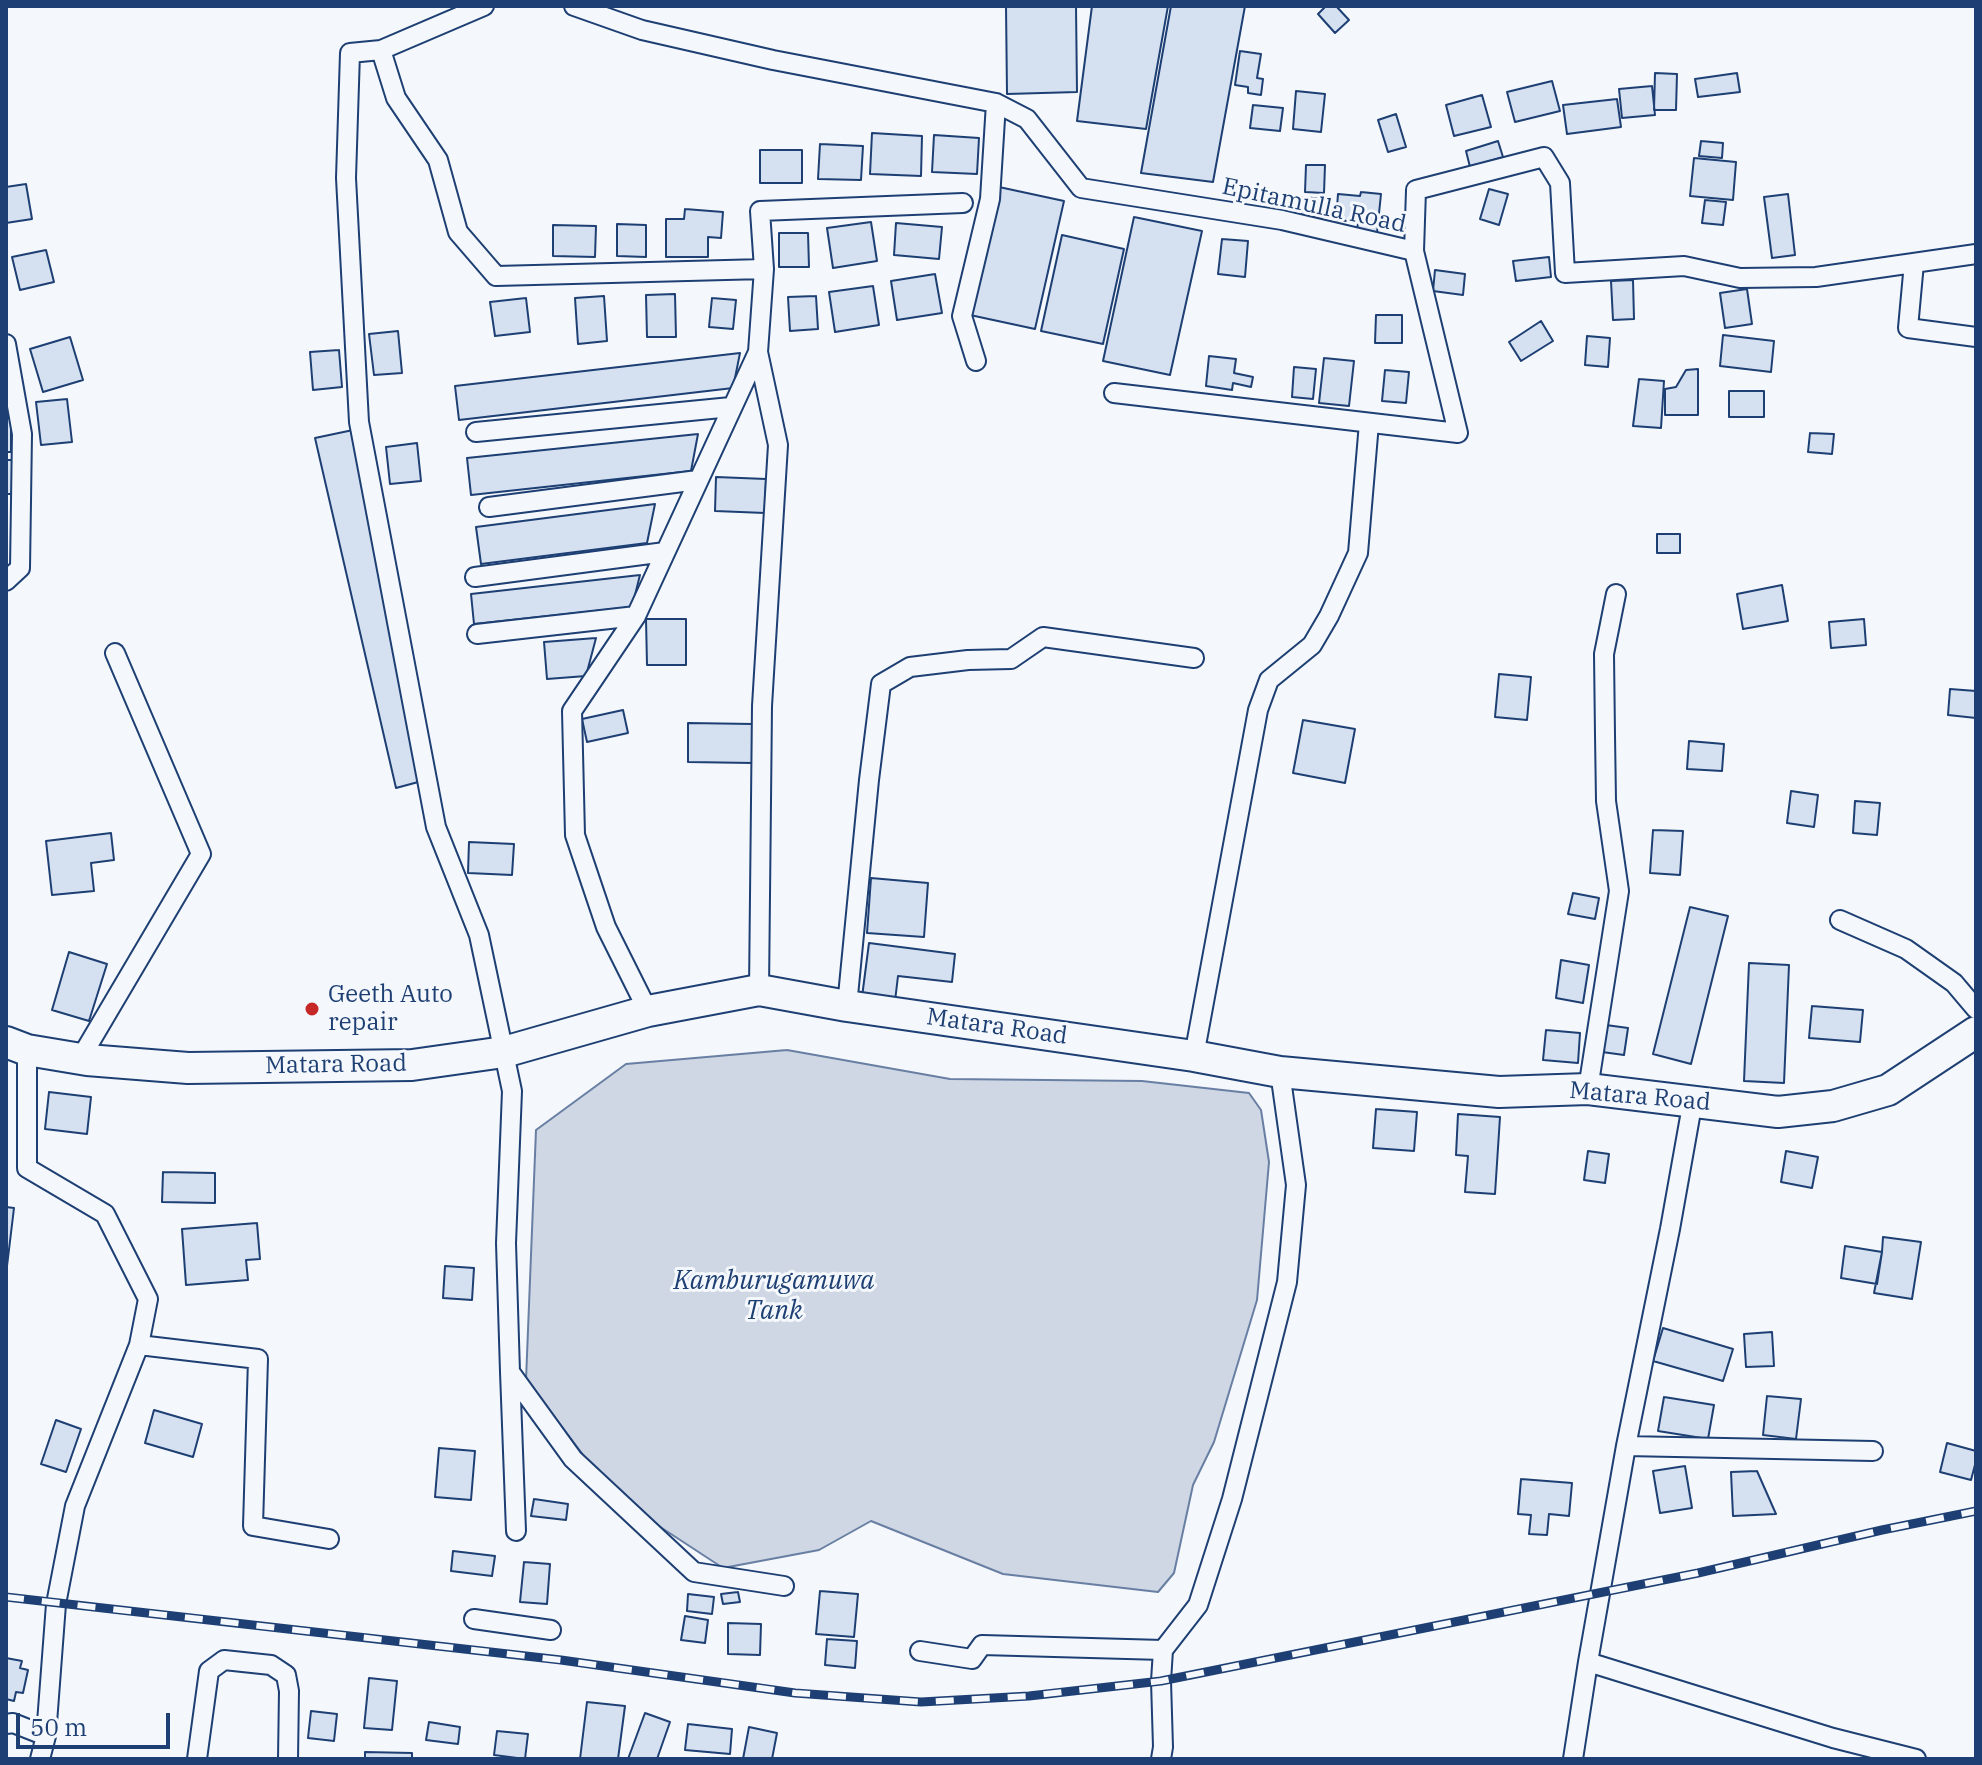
<!DOCTYPE html>
<html>
<head>
<meta charset="utf-8">
<style>
	body { margin:0 }
	#map { position:relative; width:1982px; height:1765px; overflow:hidden; background:#f4f7fb; font-family:"IBM Plex Serif",serif }
	canvas { display:block }
	.frame { position:absolute; inset:0; border:8px solid #1d3f73; pointer-events:none }
	.scale { position:absolute; left:16px; top:1713px; width:154px; height:36px; box-sizing:border-box; border:4px solid #1d3f73; border-top:0; padding-left:10px; font-size:24px; line-height:28px; white-space:nowrap; color:#1d3f73; -webkit-text-stroke:6px #f4f7fb; paint-order:stroke }
</style>
</head>
<body>
<div id="map">
<canvas width="1982" height="1765"></canvas>
<div class="frame"></div>
<div class="scale">50 m</div>
</div>
<script>
const context = document.querySelector('canvas').getContext('2d');
context.lineJoin = 'round';
function fillPath(path, color) {
  context.fillStyle = color;
  context.fill(path, 'evenodd');
}
function shape(rows) {
  const path = new Path2D();
  for (const r of rows) {
    path.moveTo(r[0], r[1]);
    for (let i = 2; i < r.length; i += 2) path.lineTo(r[i], r[i + 1]);
  }
  return path;
}
function strokePath(path, color, width, dash) {
  context.strokeStyle = color;
  context.lineWidth = width;
  context.lineCap = dash ? 'butt' : 'round';
  context.setLineDash(dash || []);
  context.stroke(path);
}
function drawText(font, color, halo, rows, align = 'center') {
  context.font = font + ' "IBM Plex Serif",serif';
  context.lineWidth = 6;
  context.setLineDash([]);
  context.textBaseline = 'middle';
  context.strokeStyle = halo;
  context.fillStyle = color;
  for (const [text, x, y, turn = 0] of rows) {
    context.save();
    context.translate(x, y);
    context.rotate((+turn || 0) * Math.PI / 180);
    context.textAlign = isNaN(turn) ? turn : align;
    if (halo) context.strokeText(text, 0, 0);
    context.fillText(text, 0, 0);
    context.restore();
  }
}
const water = shape([
	[787,1050,950,1079,1142,1081,1249,1093,1261,1110,1269,1162,1257,1300,1214,1442,1193,1485,1174,1573,1158,1592,1003,1574,871,1521,819,1550,723,1568,616,1498,526,1380,536,1130,626,1064,787,1050]
]);
const building = shape([
	[1006,6,1076,6,1077,92,1007,94,1006,6],
	[1092,6,1168,6,1146,129,1077,121,1092,6],
	[1171,6,1245,6,1213,182,1141,173,1171,6],
	[1326,6,1336,6,1349,20,1335,33,1318,14,1326,6],
	[1240,51,1261,54,1257,78,1263,79,1261,95,1248,93,1248,87,1235,85,1240,51],
	[1655,73,1677,74,1676,110,1654,110,1655,73],
	[1737,73,1740,92,1698,97,1695,79,1737,73],
	[1552,81,1560,111,1515,122,1507,92,1552,81],
	[1652,86,1655,115,1622,118,1619,89,1652,86],
	[1296,91,1325,94,1321,132,1293,129,1296,91],
	[1482,95,1491,127,1454,136,1446,105,1482,95],
	[1617,99,1621,127,1567,134,1563,105,1617,99],
	[1253,105,1283,108,1280,131,1250,128,1253,105],
	[1396,114,1406,147,1388,152,1378,120,1396,114],
	[872,133,922,136,921,176,870,174,872,133],
	[934,135,979,138,977,174,932,172,934,135],
	[1498,141,1503,157,1470,167,1466,151,1498,141],
	[1701,141,1723,143,1722,158,1699,156,1701,141],
	[820,144,863,146,861,180,818,179,820,144],
	[760,150,802,150,802,183,760,183,760,150],
	[1694,158,1736,162,1733,200,1690,196,1694,158],
	[1306,165,1325,165,1324,193,1305,192,1306,165],
	[26,184,32,219,6,223,6,187,26,184],
	[999,187,1064,201,1035,329,970,315,999,187],
	[1489,189,1508,194,1499,225,1480,219,1489,189],
	[1361,192,1381,194,1377,233,1357,231,1358,222,1336,220,1338,194,1360,196,1361,192],
	[1788,194,1795,255,1772,258,1764,197,1788,194],
	[1302,197,1324,199,1322,218,1301,216,1302,197],
	[1705,200,1726,202,1723,225,1702,223,1705,200],
	[685,209,723,212,721,238,708,237,708,257,666,257,666,219,684,219,685,209],
	[1134,217,1202,231,1170,375,1103,361,1134,217],
	[871,222,877,261,833,268,827,228,871,222],
	[896,223,942,227,939,259,894,255,896,223],
	[617,224,646,225,646,257,617,256,617,224],
	[553,225,596,226,595,257,553,256,553,225],
	[779,233,808,233,809,267,779,267,779,233],
	[1062,235,1124,249,1103,344,1041,331,1062,235],
	[1222,239,1248,241,1245,277,1218,274,1222,239],
	[46,250,54,282,20,290,12,257,46,250],
	[1549,257,1551,277,1516,281,1513,261,1549,257],
	[1435,270,1465,274,1463,295,1433,291,1435,270],
	[935,274,942,313,897,320,891,281,935,274],
	[1633,280,1634,319,1613,320,1611,281,1633,280],
	[873,286,879,325,835,332,829,292,873,286],
	[1747,289,1752,324,1725,328,1720,293,1747,289],
	[675,294,676,337,647,337,646,295,675,294],
	[604,296,607,341,578,344,575,298,604,296],
	[816,296,818,329,790,331,788,297,816,296],
	[526,298,530,332,495,336,490,302,526,298],
	[712,298,736,300,733,329,709,327,712,298],
	[1376,315,1402,315,1402,343,1375,343,1376,315],
	[1541,321,1553,341,1521,361,1509,342,1541,321],
	[398,331,402,373,374,375,369,334,398,331],
	[1723,335,1774,341,1771,372,1720,366,1723,335],
	[1587,336,1610,338,1608,367,1585,365,1587,336],
	[70,337,83,380,43,392,30,349,70,337],
	[339,350,342,387,313,390,310,352,339,350],
	[740,353,733,388,459,420,455,386,740,353],
	[1209,356,1236,359,1234,373,1253,377,1251,387,1233,383,1232,390,1206,386,1209,356],
	[1324,358,1354,361,1349,406,1319,403,1324,358],
	[1294,367,1316,369,1313,399,1292,397,1294,367],
	[1698,369,1698,415,1665,415,1665,389,1676,387,1686,370,1698,369],
	[1385,370,1409,372,1406,403,1382,401,1385,370],
	[1639,379,1664,381,1661,428,1633,426,1639,379],
	[1729,391,1764,391,1764,417,1729,417,1729,391],
	[67,399,72,442,41,445,36,402,67,399],
	[6,418,11,418,11,452,6,452,6,418],
	[353,430,422,781,396,788,315,438,353,430],
	[1810,433,1834,434,1832,454,1808,452,1810,433],
	[698,434,691,471,471,495,467,458,698,434],
	[417,443,421,481,390,484,386,447,417,443],
	[6,460,16,460,15,494,6,494,6,460],
	[716,477,766,479,765,513,715,511,716,477],
	[655,504,647,543,481,564,476,527,655,504],
	[1657,534,1680,534,1680,553,1657,553,1657,534],
	[640,575,632,607,474,624,471,594,640,575],
	[1782,585,1788,621,1743,629,1737,594,1782,585],
	[646,619,686,619,686,665,647,665,646,619],
	[1864,619,1866,645,1831,648,1829,622,1864,619],
	[596,638,586,676,547,679,544,642,596,638],
	[1499,674,1531,677,1527,720,1495,717,1499,674],
	[1950,689,1976,691,1976,718,1948,715,1950,689],
	[623,710,628,733,587,742,582,719,623,710],
	[1303,720,1355,729,1345,783,1293,773,1303,720],
	[688,723,753,724,753,763,688,762,688,723],
	[1689,741,1724,744,1722,771,1687,769,1689,741],
	[1791,791,1818,795,1814,827,1787,823,1791,791],
	[1855,801,1880,803,1877,835,1853,833,1855,801],
	[1653,830,1683,831,1680,875,1650,873,1653,830],
	[111,833,114,860,91,863,94,891,52,895,46,841,111,833],
	[469,842,514,844,512,875,468,873,469,842],
	[871,878,928,883,924,937,867,933,871,878],
	[1573,893,1599,898,1595,919,1568,914,1573,893],
	[1690,907,1728,916,1691,1064,1653,1054,1690,907],
	[869,943,955,954,952,982,898,976,895,1001,862,997,869,943],
	[69,952,107,964,89,1021,52,1010,69,952],
	[1561,960,1589,965,1583,1003,1556,998,1561,960],
	[1749,963,1789,965,1784,1083,1744,1081,1749,963],
	[1812,1006,1863,1010,1860,1042,1809,1038,1812,1006],
	[1606,1025,1628,1028,1624,1055,1602,1052,1606,1025],
	[1546,1030,1580,1033,1578,1063,1543,1060,1546,1030],
	[49,1092,91,1097,87,1134,45,1129,49,1092],
	[1376,1109,1417,1112,1414,1151,1373,1148,1376,1109],
	[1458,1114,1500,1117,1495,1194,1465,1192,1468,1156,1456,1155,1458,1114],
	[1588,1151,1609,1154,1605,1183,1584,1180,1588,1151],
	[1786,1151,1818,1157,1812,1188,1781,1182,1786,1151],
	[163,1172,215,1173,215,1203,162,1202,163,1172],
	[6,1207,14,1208,7,1266,6,1266,6,1207],
	[257,1223,260,1259,246,1260,248,1280,186,1285,182,1229,257,1223],
	[1883,1237,1921,1242,1912,1299,1874,1293,1882,1252,1883,1237],
	[1845,1246,1882,1252,1877,1284,1841,1278,1845,1246],
	[445,1266,474,1268,472,1300,443,1298,445,1266],
	[1663,1328,1733,1349,1723,1381,1653,1361,1663,1328],
	[1772,1332,1774,1366,1746,1367,1744,1334,1772,1332],
	[1767,1396,1801,1399,1796,1439,1763,1435,1767,1396],
	[1664,1397,1714,1405,1708,1439,1658,1431,1664,1397],
	[154,1410,202,1424,193,1457,145,1443,154,1410],
	[56,1420,81,1429,66,1472,41,1464,56,1420],
	[1947,1443,1976,1451,1976,1461,1971,1480,1940,1472,1947,1443],
	[439,1448,475,1451,471,1500,435,1497,439,1448],
	[1685,1466,1692,1508,1660,1513,1653,1471,1685,1466],
	[1757,1471,1776,1514,1733,1516,1731,1472,1757,1471],
	[1521,1479,1572,1483,1569,1516,1549,1514,1547,1535,1529,1534,1531,1515,1518,1514,1521,1479],
	[534,1499,568,1504,566,1520,531,1516,534,1499],
	[453,1551,495,1556,492,1576,451,1571,453,1551],
	[524,1562,550,1564,547,1604,520,1602,524,1562],
	[820,1591,858,1594,854,1637,816,1634,820,1591],
	[738,1592,740,1602,723,1604,721,1594,738,1592],
	[688,1594,714,1597,712,1614,687,1611,688,1594],
	[685,1616,708,1620,705,1643,681,1640,685,1616],
	[728,1623,761,1624,760,1655,728,1654,728,1623],
	[827,1639,857,1641,855,1668,825,1665,827,1639],
	[6,1658,22,1661,20,1668,28,1670,23,1693,16,1692,14,1701,6,1699,6,1658],
	[369,1678,397,1681,392,1730,364,1728,369,1678],
	[587,1702,625,1706,618,1759,580,1759,587,1702],
	[311,1711,337,1714,334,1741,308,1738,311,1711],
	[645,1713,670,1722,657,1759,628,1759,645,1713],
	[429,1722,460,1727,458,1744,426,1740,429,1722],
	[688,1724,732,1729,730,1754,685,1750,688,1724],
	[749,1727,777,1733,772,1759,743,1759,749,1727],
	[497,1731,528,1734,525,1759,494,1755,497,1731],
	[365,1752,412,1753,412,1759,365,1759,365,1752]
]);
const minor = shape([
	[484,6,381,50,396,98,438,160,458,232,496,276,764,269],
	[574,6,642,30,773,60,996,103,1027,119,1081,188,1282,220,1414,251,1416,190,1544,157,1560,183,1565,273,1684,266,1740,278,1816,277,1976,254],
	[381,50,350,53,346,178,359,422,436,827,479,935,512,1091,506,1243,510,1372,573,1459,694,1572,784,1586],
	[1914,263,1908,328,1976,337],
	[6,344,22,434,20,568,6,581],
	[758,352,778,445,762,706,759,990],
	[976,361,962,316,990,199,996,103],
	[1114,393,1458,433,1414,251],
	[476,432,731,407],
	[489,507,698,480],
	[475,577,665,552],
	[477,634,636,616],
	[1840,920,1906,949,1954,983,1976,1009],
	[847,1006,869,780,881,684,910,667,968,660,1011,659,1043,637,1194,658],
	[648,1011,606,927,575,835,572,711,636,616,758,352,764,269,760,211,963,203],
	[27,1050,27,1168,105,1214,148,1299,139,1345,75,1506,56,1604,46,1736,40,1759],
	[1194,1056,1258,710,1269,680,1312,645,1329,616,1358,553,1369,423],
	[80,1059,201,854,115,653],
	[1588,1089,1619,891,1606,801,1605,735,1604,654,1616,594],
	[139,1345,258,1359,253,1526,329,1539],
	[510,1372,516,1531],
	[1626,1446,1873,1451],
	[474,1619,551,1630],
	[920,1651,972,1659,982,1645,1163,1650],
	[1588,1662,1833,1738,1916,1759],
	[6,1724,13,1723,46,1736],
	[197,1759,209,1671,224,1660,271,1665,286,1675,289,1691,288,1759],
	[1161,1759,1163,1747,1161,1681,1163,1650,1198,1605,1232,1499,1287,1282,1296,1185,1280,1072],
	[1573,1759,1588,1662,1626,1446,1670,1229,1693,1100]
]);
const trunk = shape([
	[6,1042,27,1050,87,1060,188,1068,412,1065,504,1052,648,1011,759,990,847,1006,1194,1056,1280,1072,1499,1092,1588,1089,1778,1112,1833,1106,1888,1090,1976,1032]
]);
const rail = shape([
	[6,1597,561,1660,795,1693,921,1702,1029,1696,1161,1681,1698,1573,1882,1530,1976,1511]
]);
const markers = [
	[312,1009,8,"#c62828"]
];
const streetNames = [
	["Epitamulla Road",1314,206,12],
	["Matara Road",997,1027,8],
	["Matara Road",336,1065,-1],
	["Matara Road",1640,1097,5]
];
const poiNames = [
	["Geeth Auto",328,995],
	["repair",328,1023]
];
const waterNames = [
	["Kamburugamuwa",774,1281],
	["Tank",774,1311]
];
fillPath(water, '#cfd7e4');
strokePath(water, '#687fa3', 2);
fillPath(building, '#d5e0f0');
strokePath(building, '#1d3f73', 2);
strokePath(minor, '#1d3f73', 22);
strokePath(trunk, '#1d3f73', 34);
strokePath(minor, '#f4f7fb', 18);
strokePath(trunk, '#f4f7fb', 30);
strokePath(rail, '#1d3f73', 9);
strokePath(rail, '#f4f7fb', 6, [18]);
for (const [x, y, r, color] of markers) {
  const dot = new Path2D();
  dot.arc(x, y, r, 0, 2 * Math.PI);
  context.fillStyle = color;
  context.fill(dot);
  strokePath(dot, '#f4f7fb', 3);
}
drawText('24px', '#1d3f73', '#f4f7fb', streetNames);
drawText('24px', '#1d3f73', '#f4f7fb', poiNames, 'left');
drawText('italic 26px', '#1d3f73', '#f4f7fb', waterNames);
</script>
</body>
</html>
